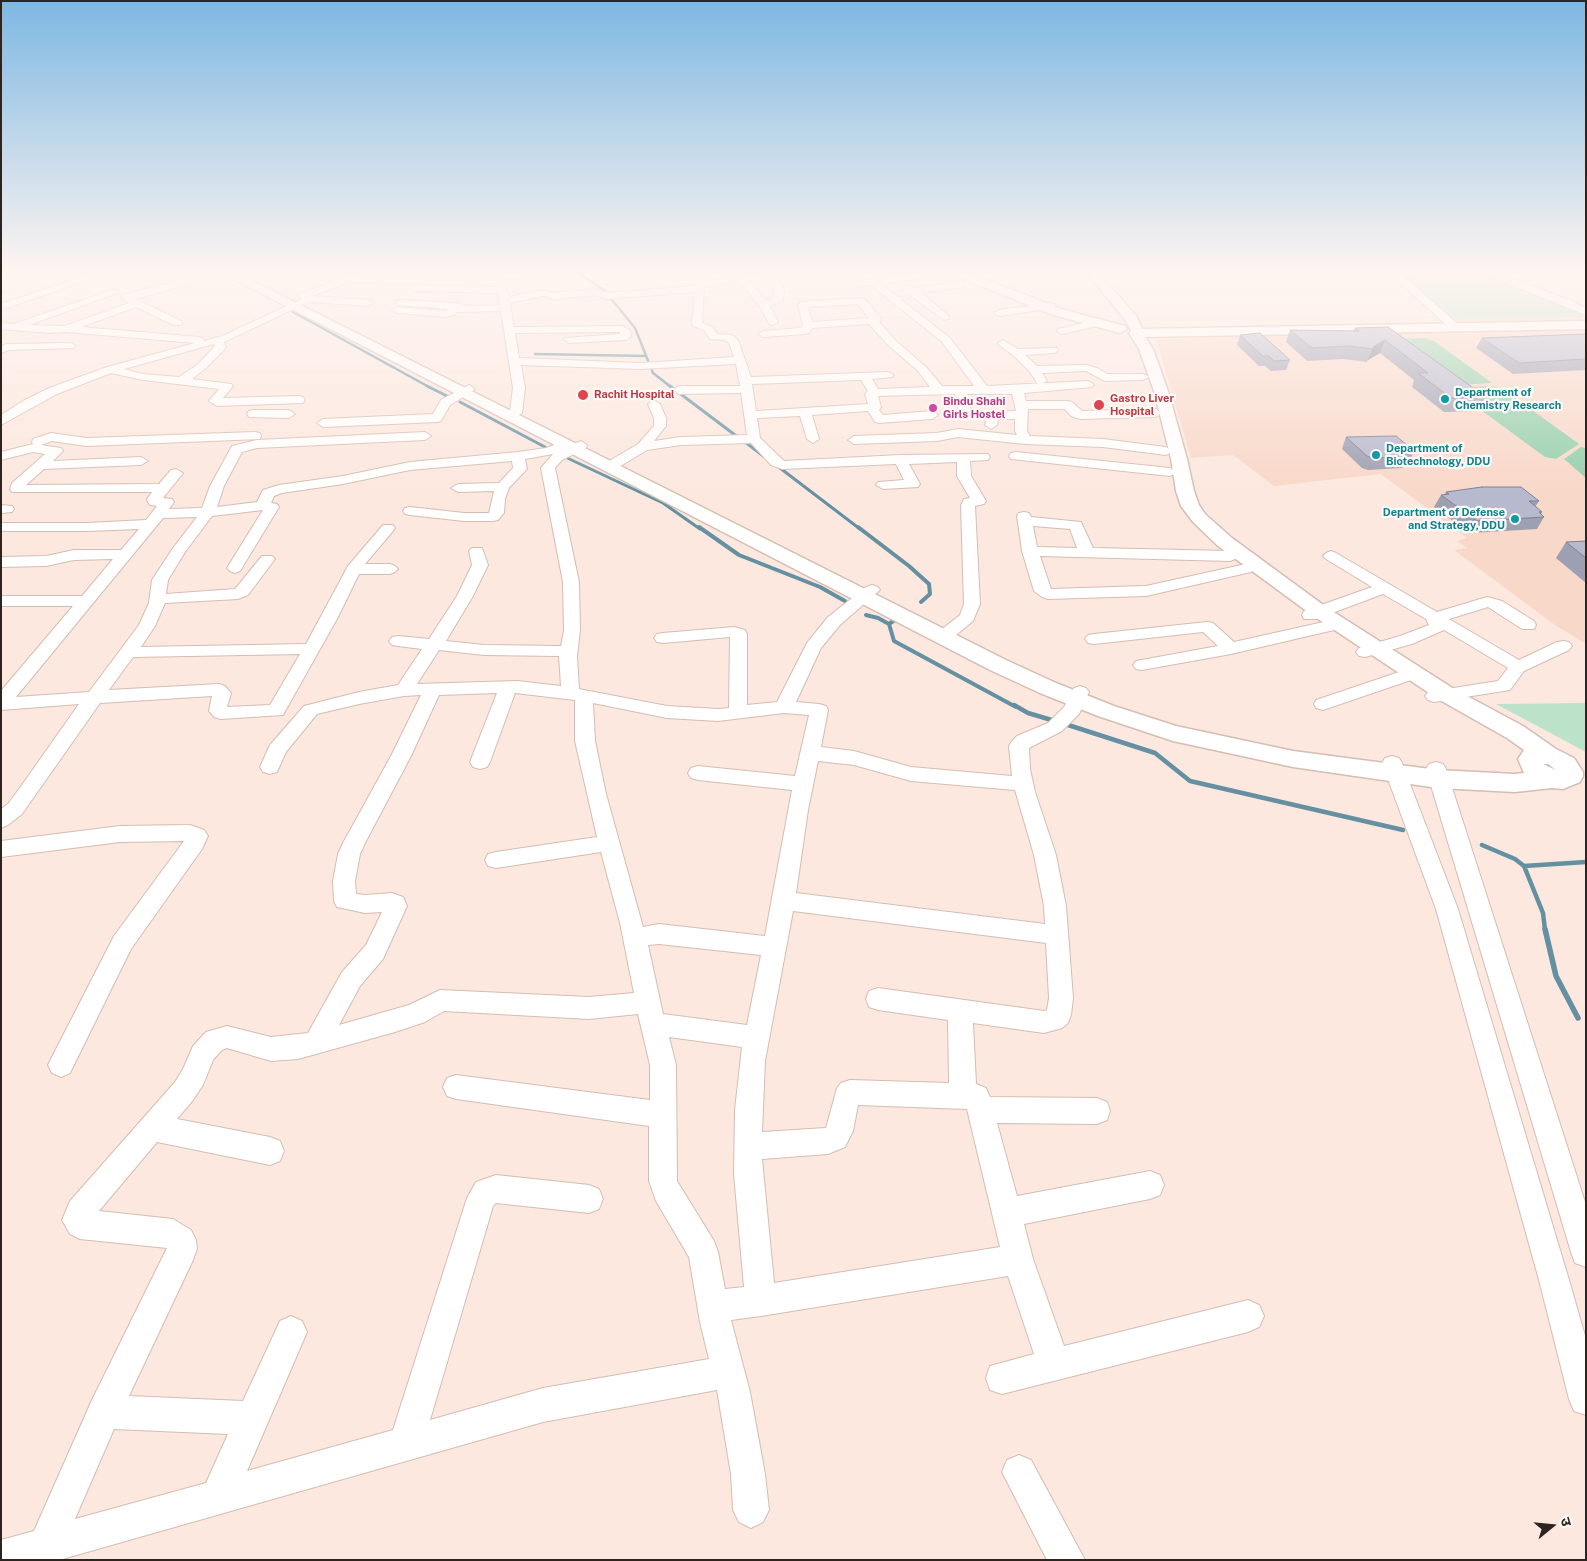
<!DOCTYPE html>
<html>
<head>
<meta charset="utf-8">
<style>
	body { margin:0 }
	#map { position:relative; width:1587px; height:1561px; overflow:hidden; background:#fce8df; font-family:"Public Sans","Noto Sans Devanagari",sans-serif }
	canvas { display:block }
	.frame { position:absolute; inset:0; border:2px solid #2d2420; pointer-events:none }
	.north { position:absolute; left:1527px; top:1501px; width:50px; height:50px; -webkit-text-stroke:4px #fef9f7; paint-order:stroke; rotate:73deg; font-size:14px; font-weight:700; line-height:20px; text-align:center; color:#2d2420 }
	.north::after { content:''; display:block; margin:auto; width:18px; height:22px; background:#2d2420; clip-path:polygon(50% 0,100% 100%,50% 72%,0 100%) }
</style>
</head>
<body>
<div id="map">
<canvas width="1587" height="1561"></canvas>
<div class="frame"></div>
<div class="north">उ</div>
</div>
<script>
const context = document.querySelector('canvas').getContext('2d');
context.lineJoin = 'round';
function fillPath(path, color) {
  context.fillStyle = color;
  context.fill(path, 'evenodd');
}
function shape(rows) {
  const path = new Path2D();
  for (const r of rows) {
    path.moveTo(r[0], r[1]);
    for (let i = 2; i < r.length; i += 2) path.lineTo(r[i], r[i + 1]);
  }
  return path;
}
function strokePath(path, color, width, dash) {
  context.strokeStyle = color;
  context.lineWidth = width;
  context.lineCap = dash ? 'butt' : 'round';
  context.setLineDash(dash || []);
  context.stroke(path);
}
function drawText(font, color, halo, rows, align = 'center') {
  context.font = font + ' "Public Sans",sans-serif';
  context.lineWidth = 4.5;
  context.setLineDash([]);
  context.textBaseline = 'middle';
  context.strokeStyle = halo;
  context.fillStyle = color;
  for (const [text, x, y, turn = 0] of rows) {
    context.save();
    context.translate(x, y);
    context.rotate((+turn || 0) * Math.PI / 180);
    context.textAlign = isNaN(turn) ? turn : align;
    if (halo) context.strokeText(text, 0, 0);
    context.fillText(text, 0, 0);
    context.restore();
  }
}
const built = shape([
	[1586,317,1586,320,1456,322,1453,319],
	[1586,329,1586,644,1555,625,1454,550,1467,548,1457,541,1467,538,1381,474,1274,486,1233,455,1191,458,1156,339,1440,332,1473,334,1474,332]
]);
const green = shape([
	[1398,273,1479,273,1562,303,1586,317,1453,319],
	[1586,703,1586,752,1496,704]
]);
const forest = shape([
	[1424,338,1434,341,1492,383,1458,385,1396,339],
	[1491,386,1503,389,1579,444,1556,459,1545,457,1455,391,1466,387],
	[1581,447,1586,448,1586,478,1564,459]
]);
const streamFar4 = shape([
	[578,273,604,290,635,328,653,373,671,387],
	[293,312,429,387],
	[535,354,646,356]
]);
const streamFar3 = shape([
	[427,386,447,396],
	[670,386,739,438],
	[460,402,545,447],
	[745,442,766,458],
	[563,456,663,503,700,529],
	[776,465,860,529]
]);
const streamFar2 = shape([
	[699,527,739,555,820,587,845,601],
	[858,527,909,566,929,584,930,594,921,602],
	[866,615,878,618,889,624],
	[896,619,889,624,894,641,1016,707]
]);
const streamFar1 = shape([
	[1014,705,1028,713,1055,721],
	[1062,723,1155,753,1190,781,1403,830],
	[1482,845,1515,859,1524,866,1543,913,1545,930],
	[1524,866,1586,862]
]);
const stream = shape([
	[1545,929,1556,976,1578,1018]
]);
const minor = shape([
	[9,273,23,273,1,282,1,276,9,273],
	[93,273,108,273,1,310,1,304,93,273],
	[210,273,227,273,136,299,181,321,182,323,181,325,173,325,136,307,81,327,199,337,203,338,204,341,222,336,302,299,298,296,300,294,355,273,369,273,363,277,421,278,426,281,421,284,350,282,312,296,368,300,373,303,368,306,312,302,302,305,224,342,226,347,225,349,205,369,192,379,231,384,233,386,223,398,299,396,303,397,305,400,303,403,217,406,209,401,219,389,143,380,111,373,57,394,1,425,1,415,23,401,49,388,107,367,195,343,66,332,49,333,1,329,1,323,14,324,112,290,118,290,120,292,29,325,65,326,129,303,122,299,122,295,210,273],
	[214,344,215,346,197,365,179,377,143,374,124,369,214,344],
	[492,273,539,274,534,277,504,279,509,297,543,290,553,293,597,289,607,293,695,286,694,273,704,273,704,281,770,273,801,273,796,276,778,278,784,290,783,301,770,306,778,322,773,325,769,324,761,308,740,282,704,286,702,323,713,327,717,334,732,335,738,340,751,377,888,372,894,375,892,377,872,379,878,389,930,387,918,371,888,345,869,324,812,328,809,333,805,334,763,337,758,334,763,331,801,328,803,325,798,305,801,302,861,298,865,299,880,318,881,320,879,322,896,341,926,367,942,386,974,386,942,342,871,285,859,287,854,284,859,281,917,273,943,273,938,276,881,284,950,338,987,386,1088,381,1092,383,1094,385,1092,387,1024,393,1026,401,1068,401,1072,402,1082,411,1156,409,1162,413,1156,417,1080,419,1071,416,1065,409,1028,409,1027,431,1030,436,1103,439,1166,447,1173,451,1166,455,1103,447,1025,444,958,437,937,441,854,444,848,440,854,436,937,433,958,429,1017,435,1015,431,1015,419,998,419,997,425,991,429,985,425,988,412,1016,411,1012,394,967,394,971,412,965,416,959,412,955,394,878,396,881,407,879,410,883,415,932,411,938,415,932,419,879,423,875,422,868,411,812,415,819,439,813,443,807,439,800,416,757,418,760,438,784,461,900,455,988,454,990,457,988,460,970,461,971,476,986,501,984,504,975,506,980,604,973,621,949,641,937,641,935,637,937,633,960,615,964,604,961,505,964,499,970,498,957,476,957,462,909,464,920,484,918,487,883,489,876,485,878,482,904,480,896,464,782,469,771,465,751,443,681,445,647,450,614,470,604,470,602,467,604,464,638,444,654,426,654,418,648,404,654,400,660,404,666,418,666,426,654,441,681,437,747,435,741,393,679,394,673,390,679,386,740,386,736,364,641,369,521,365,525,388,522,413,512,419,504,419,502,416,504,413,510,411,513,388,501,311,457,312,454,315,446,317,397,313,392,310,397,307,446,311,449,309,397,305,397,301,401,300,457,303,462,306,500,305,498,293,415,291,410,288,415,285,497,287,492,273],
	[769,279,774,290,773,299,766,300,749,281,769,279],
	[695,292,692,325,705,331,710,339,725,340,729,343,734,357,641,363,519,358,515,333,620,332,620,334,565,338,564,340,569,343,626,340,631,337,630,330,622,326,514,327,510,303,543,296,553,299,596,295,606,299,695,292],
	[858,304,869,318,812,322,808,307,858,304],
	[861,380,868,391,865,394,868,404,756,411,752,384,861,380],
	[630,273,653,273,648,276,635,276,630,273],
	[1389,273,1400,273,1460,326,1461,328,1460,330,1452,330,1389,273],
	[1482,273,1496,273,1570,300,1586,308,1586,315,1482,273],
	[960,282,963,283,963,287,921,293,948,315,949,317,948,319,944,320,910,295,900,296,895,293,904,290,902,287,907,284,914,288,960,282],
	[1051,303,1055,304,1055,308,999,316,994,313,999,310,1051,303],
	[1101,319,1106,322,1105,324,1062,334,1057,331,1058,329,1101,319],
	[1003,340,1018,349,1057,348,1058,350,1057,352,1053,353,1025,355,1037,366,1086,365,1097,368,1107,374,1143,374,1149,377,1143,380,1105,381,1086,371,1042,373,1047,381,1041,384,1037,383,1030,372,1014,356,999,345,998,343,1003,340],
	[70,343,74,344,75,346,74,348,9,350,1,353,1,346,7,344,70,343],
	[469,385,475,389,473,391,450,405,441,421,437,422,323,427,317,423,323,419,433,414,441,400,469,385],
	[253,410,289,410,295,414,289,418,249,417,247,414,249,411,253,410],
	[255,432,260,433,261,436,260,439,86,446,52,441,41,445,61,448,63,451,53,461,141,457,148,461,141,465,44,469,26,485,159,484,171,470,176,469,183,473,163,498,172,499,174,502,169,509,202,508,210,486,232,446,257,440,425,432,431,436,425,440,257,448,242,452,224,486,217,507,257,502,263,490,279,485,343,476,410,462,518,452,546,448,565,441,571,445,581,441,587,445,586,448,562,460,555,468,579,582,580,630,577,656,579,689,667,706,718,709,729,708,730,637,663,643,657,642,654,638,657,634,663,633,734,627,745,630,747,634,747,705,777,702,807,643,828,617,866,587,872,585,878,587,880,590,840,625,821,648,796,702,819,704,826,706,828,710,821,747,854,751,911,767,1012,776,1009,746,1012,741,1017,736,1048,723,1064,707,1074,688,1080,686,1086,688,1089,692,1079,714,1062,731,1029,748,1030,769,1035,792,1056,855,1066,906,1073,998,1071,1015,1068,1023,1062,1028,1044,1033,973,1023,976,1084,986,1088,990,1097,1097,1098,1107,1102,1110,1111,1107,1120,1097,1124,997,1123,1017,1196,1150,1171,1160,1175,1164,1185,1160,1195,1150,1199,1024,1224,1033,1259,1064,1346,1248,1300,1259,1305,1264,1316,1259,1327,1248,1332,1002,1394,990,1390,986,1378,990,1366,1034,1354,1008,1276,761,1316,731,1320,750,1392,765,1474,769,1510,763,1522,751,1528,739,1522,733,1510,731,1474,717,1390,543,1422,59,1560,1,1560,1,1540,34,1531,92,1400,167,1248,80,1239,70,1234,62,1220,70,1201,175,1082,183,1069,193,1046,206,1032,227,1026,271,1037,308,1033,342,972,366,945,382,912,365,913,337,907,334,901,333,881,338,854,343,843,391,756,421,695,404,696,359,704,317,714,286,752,277,772,270,774,263,772,260,767,270,745,304,706,359,692,398,685,422,649,398,646,392,645,389,641,392,637,398,636,429,639,457,596,472,565,469,551,472,548,482,548,488,565,473,596,446,641,484,645,561,646,564,630,563,582,541,468,553,454,525,459,527,469,509,488,505,499,504,513,498,520,493,521,464,521,410,515,405,514,403,511,405,508,410,507,464,513,489,513,494,491,458,492,451,488,458,484,499,483,513,468,512,461,410,470,343,484,282,493,274,496,271,503,277,504,279,507,240,571,235,573,230,571,227,568,263,510,212,516,185,552,168,580,166,594,235,589,262,556,272,556,275,559,248,595,238,599,165,603,155,626,141,647,306,644,348,566,383,525,393,525,395,528,393,531,365,564,390,564,395,566,398,569,395,572,390,574,359,574,338,617,283,715,221,719,214,717,209,711,212,696,100,703,22,814,8,825,1,828,1,809,8,804,22,785,79,704,1,710,1,691,73,606,1,606,1,596,82,596,113,559,74,560,46,566,1,567,1,557,46,556,74,550,121,550,139,529,87,531,1,531,1,523,87,523,146,520,157,506,150,505,148,502,147,499,152,492,12,492,10,489,12,483,45,454,33,452,1,460,1,452,33,444,32,442,33,439,51,433,86,438,255,432],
	[197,517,173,548,152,580,149,603,139,625,89,692,16,697,163,518,197,517],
	[439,650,484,655,559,656,561,686,517,681,417,684,439,650],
	[300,654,270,705,227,707,231,693,225,686,219,684,109,690,133,657,300,654],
	[497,693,470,762,473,767,480,769,487,767,490,762,515,693,575,700,575,741,597,837,496,852,488,854,485,860,488,866,496,868,601,852,620,923,634,993,589,997,440,990,409,1005,339,1025,360,986,383,959,407,906,403,897,392,893,365,895,356,894,355,881,360,854,365,843,411,756,439,695,497,693],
	[593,703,667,718,718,721,784,713,809,715,795,776,698,766,691,768,688,773,691,778,698,780,792,790,765,936,659,924,643,927,606,794,595,741,593,703],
	[818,761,854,765,911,781,1015,790,1034,855,1044,906,1045,924,796,893,808,810,818,761],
	[793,911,1046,943,1049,998,1047,1010,1044,1011,878,988,869,991,866,999,869,1007,878,1010,948,1020,949,1083,850,1080,841,1083,837,1088,826,1128,762,1132,765,1061,793,911],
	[659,944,761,955,747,1025,663,1014,648,945,659,944],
	[444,1011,589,1019,638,1014,650,1065,650,1100,456,1075,447,1078,443,1087,447,1096,456,1099,649,1126,649,1181,656,1201,689,1257,700,1322,709,1359,543,1388,430,1420,493,1206,496,1203,589,1213,599,1209,603,1199,599,1189,589,1185,496,1175,476,1182,467,1198,393,1430,247,1471,307,1332,302,1321,291,1316,280,1321,243,1401,129,1396,193,1260,197,1249,196,1240,191,1230,173,1219,99,1211,157,1142,270,1165,280,1161,284,1151,280,1141,270,1137,177,1119,193,1100,203,1085,213,1060,222,1050,227,1048,271,1061,298,1059,395,1032,425,1022,444,1011],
	[669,1037,742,1047,735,1110,734,1174,744,1287,725,1289,718,1252,714,1241,677,1181,676,1065,669,1037],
	[858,1105,967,1109,1000,1247,774,1283,762,1159,828,1154,845,1147,853,1131,858,1105],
	[114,1429,228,1434,206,1483,75,1519,114,1429],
	[1016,452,1170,468,1177,472,1170,476,1011,459,1009,456,1011,453,1016,452],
	[1,505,12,506,14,509,12,512,1,513,1,505],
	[1024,512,1029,513,1031,517,1081,522,1093,548,1230,551,1235,553,1238,556,1235,559,1230,561,1040,556,1051,589,1146,586,1246,564,1251,566,1254,569,1251,572,1146,596,1048,599,1042,597,1034,591,1022,551,1017,516,1019,513,1024,512],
	[1033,526,1070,529,1077,548,1037,547,1033,526],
	[1331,551,1336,553,1437,612,1487,597,1502,601,1534,621,1536,625,1534,629,1522,629,1488,607,1449,619,1519,660,1557,642,1563,641,1569,642,1572,646,1569,650,1524,671,1510,690,1434,702,1428,700,1425,696,1428,692,1498,681,1508,668,1444,630,1412,644,1365,657,1359,656,1356,652,1359,648,1400,636,1429,625,1426,619,1383,594,1316,619,1304,619,1302,615,1304,611,1372,587,1326,559,1323,556,1326,553,1331,551],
	[1328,621,1334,622,1336,626,1334,630,1231,654,1142,670,1136,669,1133,665,1136,661,1218,646,1203,632,1094,644,1088,643,1085,639,1088,635,1094,634,1207,622,1213,623,1234,642,1328,621],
	[1405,670,1411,672,1414,676,1411,680,1323,710,1316,708,1314,704,1316,700,1405,670],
	[1392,756,1399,758,1402,763,1458,909,1569,1280,1586,1339,1586,1415,1574,1411,1569,1399,1539,1280,1436,909,1382,763,1385,758,1392,756],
	[1436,762,1443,764,1446,769,1586,1205,1586,1267,1575,1263,1571,1252,1426,769,1429,764,1436,762],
	[190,825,204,830,208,836,202,849,131,949,70,1073,61,1077,52,1073,48,1065,52,1057,114,936,184,841,120,842,1,857,1,841,120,826,190,825],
	[1019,1455,1031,1460,1085,1560,1047,1560,1002,1472,1007,1460,1019,1455]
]);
const major = shape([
	[222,273,237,273,1006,660,1056,683,1114,706,1176,726,1293,751,1438,770,1515,774,1524,773,1518,759,1524,750,1507,738,1438,699,1312,615,1218,546,1193,522,1181,506,1176,491,1171,459,1154,391,1139,349,1129,333,1131,330,1126,321,1087,273,1099,273,1137,317,1142,329,1586,321,1586,329,1145,337,1153,349,1168,391,1187,459,1194,491,1199,505,1205,514,1232,538,1326,607,1454,689,1523,726,1556,749,1574,758,1583,772,1583,776,1580,782,1563,789,1552,788,1515,792,1438,788,1293,767,1173,741,1098,716,1040,693,990,670,222,273],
	[1544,764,1548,764,1556,770,1545,765,1544,764],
	[952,273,969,273,1061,309,1125,326,1127,329,1120,333,1053,315,954,275,952,273]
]);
const wall = shape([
	[1388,327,1486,397,1478,411,1444,412,1412,387,1414,380,1380,353,1368,360,1367,362,1343,359,1307,361,1286,342,1290,330,1353,331,1355,328],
	[1586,334,1586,370,1513,374,1476,348,1482,338],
	[1240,335,1290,360,1286,370,1271,371,1265,366,1259,366,1237,345],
	[1346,437,1414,451,1409,462,1405,462,1402,468,1368,470,1362,468,1342,449],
	[1446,492,1539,501,1535,507,1542,512,1541,514,1544,517,1537,529,1470,533,1434,507,1441,495,1444,495],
	[1586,541,1586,583,1556,558,1566,542]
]);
const shadedWall = shape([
	[1385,340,1380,353,1368,360,1373,347]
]);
const building = shape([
	[1388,327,1486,397,1451,398,1418,373,1428,373,1385,340,1373,347,1373,349,1348,346,1312,348,1290,330,1359,331,1355,328,1388,327],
	[1260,333,1290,360,1274,361,1269,356,1263,356,1240,335,1260,333],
	[1586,334,1586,359,1519,363,1482,338,1586,334],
	[1396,436,1414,451,1401,451,1407,457,1373,458,1367,456,1346,437,1396,436],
	[1482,487,1521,487,1539,501,1529,501,1542,512,1539,512,1544,517,1477,521,1441,495,1449,494,1446,492,1482,487],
	[1586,541,1586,558,1566,542,1586,541]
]);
const markers = [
	[583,395,6,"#e0444e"],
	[1445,399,5,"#0f9aa8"],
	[1099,405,6,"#e0444e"],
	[933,408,5,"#d1479c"],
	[1376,455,5,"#0f9aa8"],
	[1515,519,5,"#0f9aa8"]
];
const farCulturenames = [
	["Department of",1455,393],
	["Chemistry Research",1455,406],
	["Department of",1386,449],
	["Biotechnology, DDU",1386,462],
	["Department of Defense",1505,513,"right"],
	["and Strategy, DDU",1505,526,"right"]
];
const farHealthnames = [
	["Rachit Hospital",594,395],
	["Gastro Liver",1110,399],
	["Hospital",1110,412]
];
const farHotelnames = [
	["Bindu Shahi",943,402],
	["Girls Hostel",943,415]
];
fillPath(built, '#f8d8c9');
fillPath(green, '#bce2ca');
fillPath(forest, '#95cfac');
strokePath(streamFar4, '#6490a2', 2.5);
strokePath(streamFar3, '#6490a2', 3);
strokePath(streamFar2, '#6490a2', 4);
strokePath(streamFar1, '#6490a2', 4.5);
strokePath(stream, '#6490a2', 5.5);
strokePath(minor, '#d4bdb2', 2);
strokePath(major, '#d4bdb2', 3);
fillPath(minor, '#fff');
fillPath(major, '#fff');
fillPath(wall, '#9d9fb2');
fillPath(shadedWall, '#808291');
fillPath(building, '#b7b9cf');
strokePath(building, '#808291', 1);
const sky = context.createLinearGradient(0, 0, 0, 492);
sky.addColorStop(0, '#7db8e2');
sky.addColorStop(0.55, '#fef5f1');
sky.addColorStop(1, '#fef5f100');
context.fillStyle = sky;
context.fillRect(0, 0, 1587, 492);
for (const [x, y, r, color] of markers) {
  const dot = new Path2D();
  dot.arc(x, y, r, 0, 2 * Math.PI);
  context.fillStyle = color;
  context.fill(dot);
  strokePath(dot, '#fef9f7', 2);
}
drawText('bold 11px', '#0d838f', '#fef9f7', farCulturenames, 'left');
drawText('bold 11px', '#be3a42', '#fef9f7', farHealthnames, 'left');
drawText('bold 11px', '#b23c85', '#fef9f7', farHotelnames, 'left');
</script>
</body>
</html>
